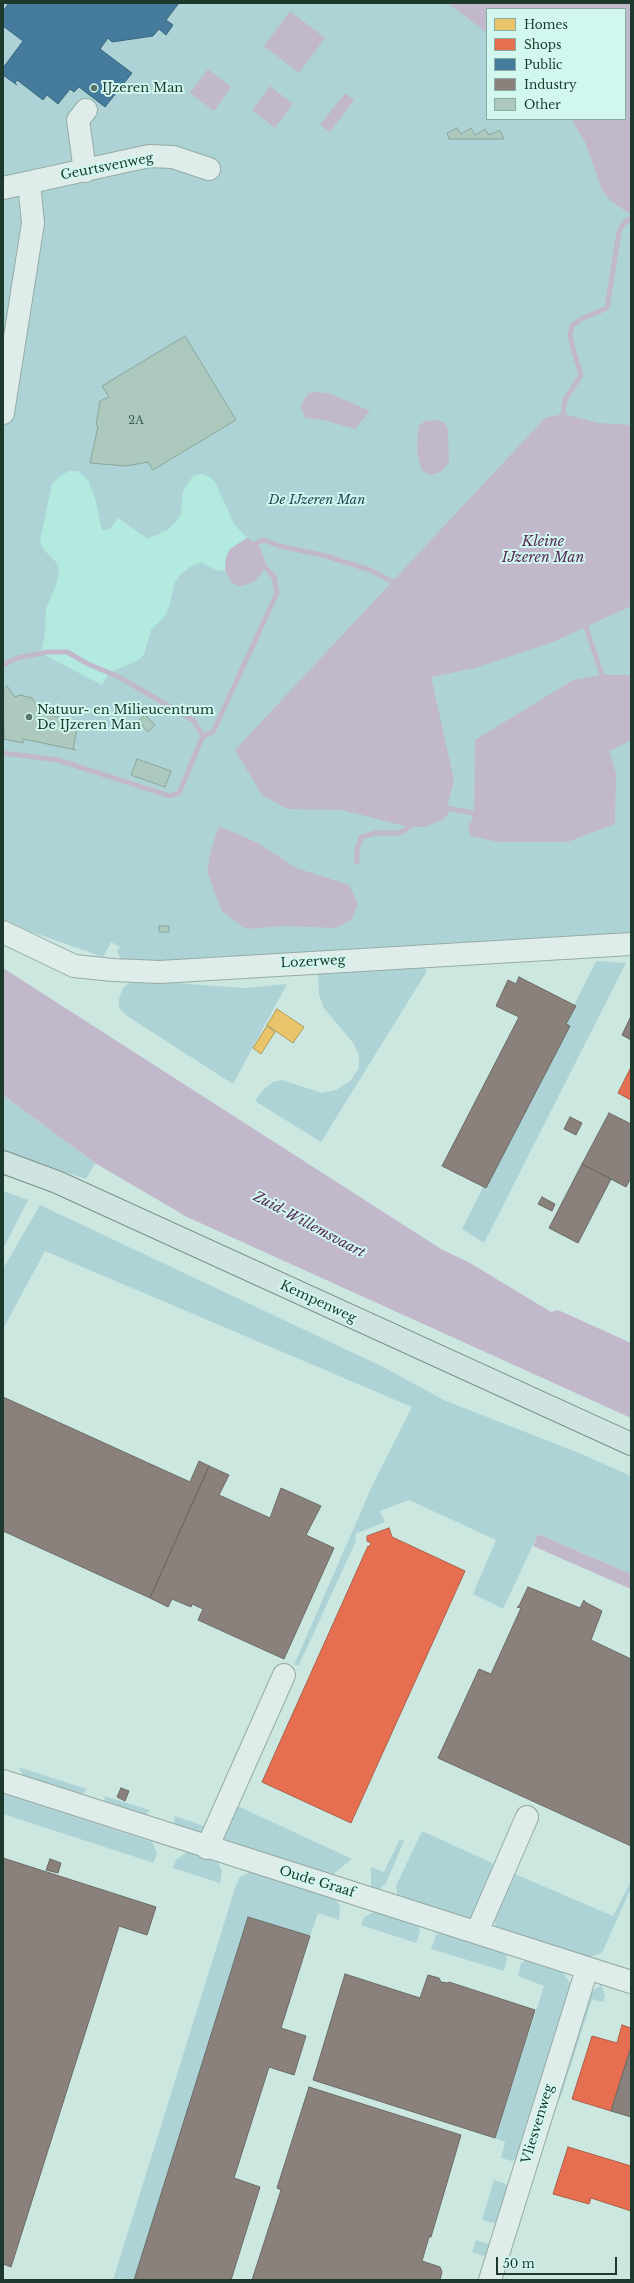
<!DOCTYPE html>
<html>
<head>
<meta charset="utf-8">
<style>
	body { margin:0 }
	#map { position:relative; width:634px; height:2283px; overflow:hidden; background:#cce6e0; font-family:"Libre Baskerville",serif }
	canvas { display:block }
	.frame { position:absolute; inset:0; border:4px solid #1d392d; pointer-events:none }
	.legend { position:absolute; left:486px; top:8px; width:140px; height:112px; box-sizing:border-box; background:#d1f7ef; border:1px solid #89aba1; margin:0; padding:5px 7px; list-style:none; font-size:12px; color:#1d392d }
	.legend li { display:flex; align-items:center; gap:8px; height:20px }
	.legend b { width:20px; border:1px solid #89aba1 }
	.scale { position:absolute; left:496px; top:2257px; width:121px; height:18px; box-sizing:border-box; border:2px solid #1d392d; border-top:0; padding-left:5px; font-size:12px; line-height:14px; white-space:nowrap; color:#1d392d; -webkit-text-stroke:3px #d1f7ef; paint-order:stroke }
</style>
</head>
<body>
<div id="map">
<canvas width="634" height="2283"></canvas>
<div class="frame"></div>
<ul class="legend">
<li><b style="height:11px;background:#e9c46a"></b>Homes</li>
<li><b style="height:11px;background:#e76f51"></b>Shops</li>
<li><b style="height:11px;background:#457b9d"></b>Public</li>
<li><b style="height:11px;background:#8a817c"></b>Industry</li>
<li><b style="height:11px;background:#adc9be"></b>Other</li>
</ul>
<div class="scale">50 m</div>
</div>
<script>
const context = document.querySelector('canvas').getContext('2d');
context.lineJoin = 'round';
function fillPath(path, color) {
  context.fillStyle = color;
  context.fill(path, 'evenodd');
}
function shape(rows) {
  const path = new Path2D();
  for (const r of rows) {
    path.moveTo(r[0], r[1]);
    for (let i = 2; i < r.length; i += 2) path.lineTo(r[i], r[i + 1]);
  }
  return path;
}
function strokePath(path, color, width, dash) {
  context.strokeStyle = color;
  context.lineWidth = width;
  context.lineCap = dash ? 'butt' : 'round';
  context.setLineDash(dash || []);
  context.stroke(path);
}
function drawText(font, color, halo, rows, align = 'center') {
  context.font = font + ' "Libre Baskerville",serif';
  context.lineWidth = 4;
  context.setLineDash([]);
  context.textBaseline = 'middle';
  context.strokeStyle = halo;
  context.fillStyle = color;
  for (const [text, x, y, turn = 0] of rows) {
    context.save();
    context.translate(x, y);
    context.rotate((+turn || 0) * Math.PI / 180);
    context.textAlign = isNaN(turn) ? turn : align;
    if (halo) context.strokeText(text, 0, 0);
    context.fillText(text, 0, 0);
    context.restore();
  }
}
const green = shape([
	[3,3,631,3,631,942,122,962,117,951,120,947,111,942,103,957,29,931,3,919],
	[487,9,625,9,625,119,487,119],
	[596,961,626,963,484,1243,462,1229],
	[421,964,427,971,321,1142,255,1101,262,1091,273,1082,282,1080,322,1093,336,1090,350,1081,359,1068,359,1056,354,1044,324,1008,319,995,318,970],
	[133,980,244,988,287,984,233,1084,127,1016,119,1008,119,999,123,988],
	[3,1095,95,1163,86,1179,3,1152],
	[3,1191,28,1200,3,1249],
	[40,1205,381,1366,446,1401,579,1453,631,1476,631,1574,538,1534,503,1609,473,1594,496,1540,409,1500,380,1511,385,1522,355,1534,356,1541,299,1665,294,1665,373,1484,412,1407,45,1251,3,1329,3,1269],
	[18,1767,87,1789,78,1798,27,1781],
	[3,1794,152,1842,157,1853,154,1863,3,1814],
	[104,1796,150,1810,143,1818,106,1806],
	[231,1803,352,1859,332,1875,219,1844],
	[175,1816,207,1827,201,1834,179,1829,174,1823],
	[422,1831,503,1868,470,1920,398,1898,396,1886],
	[400,1839,404,1841,386,1883,376,1892,371,1889,371,1867,384,1872],
	[187,1852,210,1857,218,1863,222,1871,220,1883,173,1868,176,1860],
	[252,1871,333,1895,340,1906,339,1920,318,1913,310,1936,248,1917,134,2280,113,2280,236,1885,240,1877],
	[515,1874,613,1916,631,1881,631,1888,602,1953,586,1958,497,1930,493,1917],
	[378,1910,418,1923,420,1932,416,1943,361,1925,364,1917],
	[442,1931,505,1951,507,1959,504,1971,431,1949,436,1935],
	[529,1958,560,1968,572,1986,520,2156,512,2161,501,2158,505,2142,495,2138,544,1986,518,1976,521,1963],
	[601,1985,605,1995,603,2002,592,1999,560,2099,556,2098,589,1994],
	[494,2180,506,2184,509,2190,501,2219,494,2223,482,2220],
	[476,2240,488,2244,492,2248,491,2252,484,2256,472,2252]
]);
const sand = shape([
	[69,471,78,471,88,480,95,498,102,530,110,529,118,518,148,539,167,530,176,522,181,514,183,491,190,480,194,475,202,474,210,477,216,484,234,524,247,538,230,549,226,558,225,571,216,570,201,562,190,567,180,575,174,584,169,607,164,617,151,630,144,654,140,659,109,673,102,685,41,653,45,635,46,609,56,585,59,569,56,562,44,550,40,542,52,484,60,476]
]);
const water = shape([
	[448,3,631,3,631,215,611,201,602,190,585,142,571,119,625,119,625,9,487,9,487,33],
	[290,11,325,38,299,73,264,46],
	[208,69,231,87,214,111,190,93],
	[270,86,293,104,275,128,252,110],
	[345,93,354,100,330,132,320,125],
	[319,392,331,394,370,411,355,429,324,420,305,418,301,406,303,401,309,393],
	[563,414,599,423,631,425,631,606,553,642,475,668,431,677,454,780,447,808,448,815,442,820,424,827,409,827,342,810,287,809,262,795,235,750,545,418],
	[437,420,445,423,448,430,449,463,441,472,430,475,421,470,417,450,418,430,419,425,426,421],
	[247,538,259,546,265,559,266,568,255,581,245,585,238,586,231,582,225,571,226,558,230,549],
	[602,675,628,675,631,677,631,740,609,751,616,773,615,824,567,842,499,842,470,836,468,825,472,821,472,815,474,812,475,740,573,680],
	[219,826,258,843,296,868,349,885,358,904,352,919,336,928,284,926,246,929,222,911,207,872,211,850],
	[3,968,441,1249,470,1263,551,1312,558,1310,631,1343,631,1418,187,1217,95,1163,3,1095],
	[538,1534,631,1574,631,1589,533,1546]
]);
const homes = shape([
	[277,1009,304,1027,293,1043,267,1025,277,1009],
	[267,1026,275,1032,261,1054,253,1048,267,1026]
]);
const shops = shape([
	[631,1067,631,1100,618,1093,631,1067],
	[389,1528,392,1537,465,1571,351,1823,262,1782,368,1546,369,1547,371,1543,367,1541,367,1536,389,1528],
	[622,2025,631,2028,631,2047,611,2111,572,2099,592,2036,617,2043,622,2025],
	[568,2147,631,2166,631,2211,591,2198,589,2204,553,2194,568,2147]
]);
const public = shape([
	[9,3,179,3,166,20,173,25,166,35,159,29,153,36,112,42,108,38,100,49,132,73,105,107,79,87,74,92,70,89,58,104,47,95,43,100,17,80,15,83,17,85,3,75,3,68,23,41,3,26,3,11,9,3]
]);
const industry = shape([
	[519,977,576,1006,566,1024,570,1026,486,1188,442,1166,519,1017,496,1006,508,980,516,984,519,977],
	[631,1016,631,1040,622,1035,631,1016],
	[609,1113,631,1124,631,1178,626,1187,582,1164,609,1113],
	[570,1117,582,1123,576,1135,564,1129,570,1117],
	[582,1164,611,1179,578,1243,549,1228,582,1164],
	[542,1197,555,1204,552,1211,538,1204,542,1197],
	[3,1397,190,1482,199,1461,209,1466,150,1598,3,1531,3,1397],
	[209,1466,229,1475,219,1495,270,1518,281,1488,321,1506,306,1535,334,1548,284,1659,198,1620,203,1609,192,1604,191,1607,172,1599,168,1607,150,1598,209,1466],
	[528,1587,580,1608,584,1600,585,1602,602,1611,591,1640,631,1659,631,1846,438,1758,479,1669,491,1674,521,1608,517,1607,519,1606,528,1587],
	[121,1788,129,1791,125,1801,117,1797,121,1788],
	[3,1858,156,1907,147,1935,119,1926,11,2267,3,2264,3,1858],
	[50,1859,61,1863,58,1873,46,1870,50,1859],
	[248,1917,310,1936,281,2028,306,2036,294,2075,269,2067,234,2178,260,2187,231,2280,134,2280,248,1917],
	[345,1974,420,1998,428,1975,439,1978,441,1982,448,1983,449,1982,535,2010,495,2138,313,2080,345,1974],
	[631,2047,631,2117,611,2111,631,2047],
	[309,2087,461,2135,431,2237,429,2237,422,2261,440,2267,442,2272,440,2280,252,2280,281,2190,277,2188,309,2087]
]);
const stream = shape([
	[564,419,563,414,565,400,581,375,572,345,570,335,572,326,581,319,607,308,619,232,623,224,631,218],
	[256,543,264,540,280,546,326,556,370,570,393,582],
	[586,621,586,627,602,675,607,680],
	[3,665,17,658,47,652,67,652,88,664,117,676,193,720,203,736],
	[3,753,58,760,170,796,179,793,203,736,213,732,277,593,274,577,266,568],
	[447,808,474,813],
	[357,862,357,850,361,837,376,833,400,833,409,827]
]);
const building = shape([
	[457,128,461,134,471,128,475,135,485,129,489,135,500,130,504,139,449,139,447,133,457,128],
	[185,336,236,420,153,470,148,462,126,466,90,463,98,426,96,425,100,401,109,397,102,386,185,336],
	[7,686,15,697,20,695,32,698,38,707,38,713,72,720,69,726,81,729,77,729,73,749,76,750,23,739,23,743,4,739,3,690,7,686],
	[145,715,155,725,148,732,138,721,145,715],
	[137,759,171,771,165,787,131,775,137,759],
	[159,926,169,926,169,932,159,932,159,926]
]);
const minor = shape([
	[85,171,78,120,86,110],
	[3,188,149,156,173,157,209,169],
	[3,413,33,223,29,183],
	[3,932,74,966,113,970,160,972,631,944],
	[3,1781,631,1982],
	[207,1848,284,1675],
	[477,1932,527,1817],
	[490,2280,587,1969]
]);
const major = shape([
	[3,1162,57,1182,631,1444]
]);
const markers = [
	[94,88,4,"#5a766c"],
	[29,717,4,"#5a766c"]
];
const numberNames = [
	["2A",136,421]
];
const poiNames = [
	["IJzeren Man",102,88],
	["Natuur- en Milieucentrum",37,710],
	["De IJzeren Man",37,725]
];
const streetNames = [
	["Geurtsvenweg",107,167,-11],
	["Lozerweg",313,962,-3],
	["Kempenweg",318,1302,25],
	["Oude Graaf",317,1882,17],
	["Vliesvenweg",538,2124,-73]
];
const parkNames = [
	["De IJzeren Man",317,500]
];
const waterNames = [
	["Kleine",543,542],
	["IJzeren Man",543,558],
	["Zuid-Willemsvaart",309,1225,28]
];
fillPath(green, '#aed3d6');
fillPath(sand, '#b2eadf');
fillPath(water, '#c1b8cb');
fillPath(homes, '#e9c46a');
strokePath(homes, '#ac9a58', 1);
fillPath(shops, '#e76f51');
strokePath(shops, '#aa5f46', 1);
fillPath(public, '#457b9d');
strokePath(public, '#39677b', 1);
fillPath(industry, '#8a817c');
strokePath(industry, '#696b64', 1);
strokePath(stream, '#c1b8cb', 5);
fillPath(building, '#adc9be');
strokePath(building, '#8ba69b', 1);
strokePath(minor, '#95aba4', 24);
strokePath(major, '#7c9089', 24);
strokePath(minor, '#deede9', 22);
strokePath(major, '#cfe4e0', 22);
for (const [x, y, r, color] of markers) {
  const dot = new Path2D();
  dot.arc(x, y, r, 0, 2 * Math.PI);
  context.fillStyle = color;
  context.fill(dot);
  strokePath(dot, '#d1f7ef', 1.5);
}
drawText('11px', '#415d51', null, numberNames);
drawText('13px', '#1d392d', '#d1f7ef', poiNames, 'left');
drawText('13px', '#1d392d', '#d1f7ef', streetNames);
drawText('italic 13px', '#234556', '#d1f7ef', parkNames);
drawText('italic 14px', '#592b59', '#d1f7ef', waterNames);
</script>
</body>
</html>
